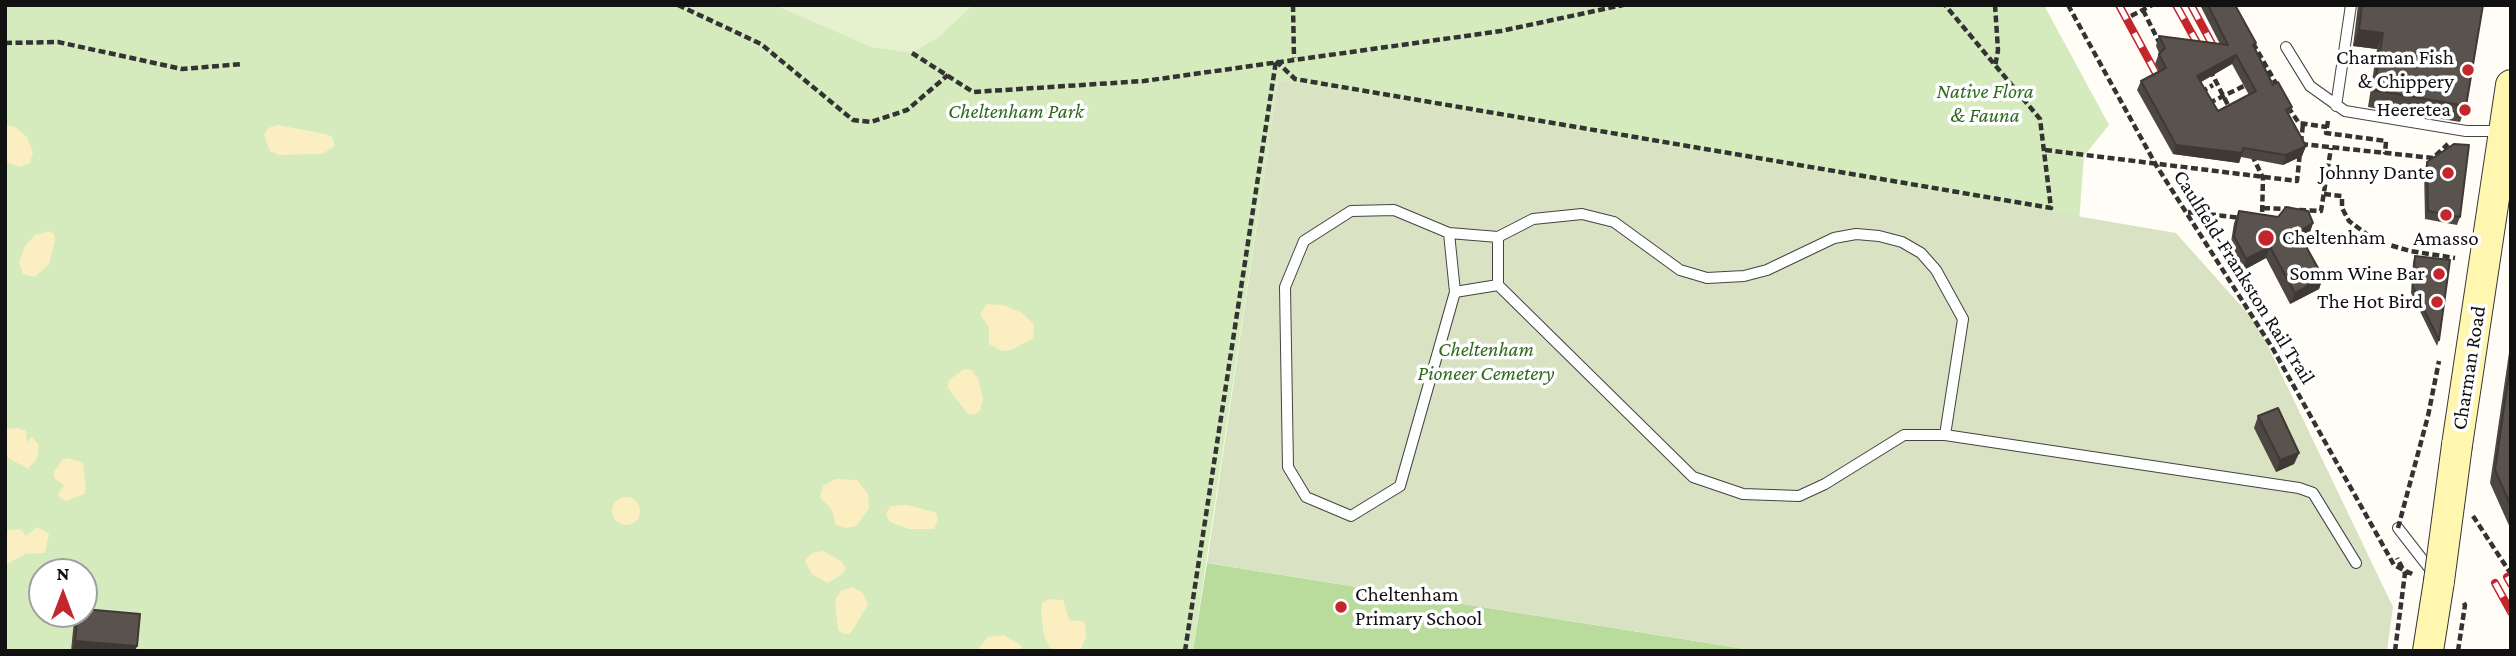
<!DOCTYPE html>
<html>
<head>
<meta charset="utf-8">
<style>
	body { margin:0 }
	#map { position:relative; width:2516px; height:656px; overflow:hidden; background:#fffdf5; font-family:"Crimson Pro",serif }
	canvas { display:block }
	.frame { position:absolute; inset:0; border:7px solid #111; pointer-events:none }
	.north { position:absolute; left:28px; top:558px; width:70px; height:70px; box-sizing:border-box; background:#fff; border:2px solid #a0a0a0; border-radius:50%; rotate:0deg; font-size:19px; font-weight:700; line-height:28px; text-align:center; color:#111 }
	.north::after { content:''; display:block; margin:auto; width:24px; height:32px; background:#c4262e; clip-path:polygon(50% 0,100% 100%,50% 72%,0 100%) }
</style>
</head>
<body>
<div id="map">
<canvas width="2516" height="656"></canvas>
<div class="frame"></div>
<div class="north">N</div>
</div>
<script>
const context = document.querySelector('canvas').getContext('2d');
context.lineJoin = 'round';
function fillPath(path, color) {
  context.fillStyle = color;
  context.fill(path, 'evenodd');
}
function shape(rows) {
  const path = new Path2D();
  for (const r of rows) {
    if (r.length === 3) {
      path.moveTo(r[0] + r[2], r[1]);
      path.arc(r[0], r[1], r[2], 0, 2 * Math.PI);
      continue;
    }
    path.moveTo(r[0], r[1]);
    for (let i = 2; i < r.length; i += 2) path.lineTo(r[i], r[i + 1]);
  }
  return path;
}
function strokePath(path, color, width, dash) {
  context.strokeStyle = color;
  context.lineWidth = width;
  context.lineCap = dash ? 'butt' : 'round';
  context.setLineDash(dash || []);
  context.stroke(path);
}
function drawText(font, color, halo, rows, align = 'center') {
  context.font = font + ' "Crimson Pro",serif';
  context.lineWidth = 7;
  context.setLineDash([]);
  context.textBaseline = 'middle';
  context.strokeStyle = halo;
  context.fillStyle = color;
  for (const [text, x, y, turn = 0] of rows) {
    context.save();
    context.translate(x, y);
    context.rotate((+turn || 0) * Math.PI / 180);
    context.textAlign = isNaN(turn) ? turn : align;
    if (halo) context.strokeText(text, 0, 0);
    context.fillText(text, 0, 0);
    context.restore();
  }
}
const green = shape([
	[5,5,2044,5,2109,125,2084,156,2079,222,1278,80,1193,651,5,651],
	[42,572,84,572,84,614,42,614]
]);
const forest = shape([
	[1207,563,1758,651,1193,651]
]);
const sand = shape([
	[5,125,15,127,27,137,33,152,30,163,19,167,5,161],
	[278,125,325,134,332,137,335,146,322,154,279,155,270,151,264,135,268,128],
	[49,231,54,234,55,240,49,264,35,277,23,274,19,263,25,246,35,235],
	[987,304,1004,305,1022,313,1034,324,1033,338,1012,350,1002,351,989,344,989,328,980,314],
	[964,369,972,370,978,379,983,398,980,411,974,415,967,413,948,388,949,380],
	[18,428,26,431,27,442,32,437,39,445,37,459,28,469,5,456,5,429],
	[69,458,83,463,86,488,84,494,67,501,61,499,58,494,64,485,54,478,54,472,62,460],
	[836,479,857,480,868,494,869,509,856,526,846,528,836,525,832,510,820,497,823,486],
	[626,511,14],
	[907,505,935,512,938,519,934,529,909,529,890,522,886,515,890,506],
	[37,527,49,533,45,553,25,554,5,565,5,530,21,529,26,536],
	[823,551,841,561,846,568,843,574,827,583,812,574,805,561,812,553],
	[852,587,863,593,868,605,850,634,844,634,838,630,835,600,841,591],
	[1049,599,1063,600,1069,620,1085,622,1086,637,1080,651,1051,649,1044,636,1041,613,1042,603],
	[1004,635,1021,645,1022,651,976,651,988,637]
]);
const cemetery = shape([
	[1278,80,2176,233,2251,317,2266,342,2393,607,2387,651,1758,651,1207,563]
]);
const pitch = shape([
	[775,5,973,5,940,36,912,53,871,47]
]);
const path = shape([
	[678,5,761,44,853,120,871,122,907,110,948,75],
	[1293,5,1294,58],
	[1995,5,1998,50,1995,67],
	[2068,5,2156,165,2273,349,2394,565,2414,575],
	[2143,10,2160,44],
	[2131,16,2152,5],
	[5,43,58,42,182,69,242,64],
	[2253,43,2278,87],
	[912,53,973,92,1144,81,1501,31,1623,5],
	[1276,61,1295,79,2051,208,2040,119,1945,5],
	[2210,70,2230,109],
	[2201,92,2213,85],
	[2209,103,2248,84],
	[2288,107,2299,123,2327,127],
	[2328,121,2326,133,2386,141,2385,154],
	[2301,143,2303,124],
	[2301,144,2433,158,2448,144],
	[2045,150,2297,181,2300,152],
	[2252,155,2263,178,2262,217],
	[2324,194,2342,196,2342,208,2349,221,2376,241,2410,251,2455,258],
	[2263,208,2290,209],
	[2299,210,2321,211,2331,148],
	[2188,212,2242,218],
	[2428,416,2439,361],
	[2473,516,2511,574],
	[1185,651,1276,61],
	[2395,651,2405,573,2397,558],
	[2458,651,2465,605,2462,600]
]);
const service = shape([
	[2286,47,2310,86,2345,111,2466,131,2501,131],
	[2336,106,2351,5],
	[1449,233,1455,292],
	[1498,237,1498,285],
	[1945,435,1963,319,1936,270,1921,253,1902,242,1879,236,1856,234,1834,238,1767,270,1744,276,1707,278,1680,270,1614,222,1582,214,1533,219,1498,237,1449,233,1394,210,1351,211,1304,241,1285,287,1288,467,1306,497,1351,516,1400,486,1455,292,1498,285,1693,477,1743,494,1799,496,1825,484,1904,435,1945,435,2299,488,2313,493,2356,563],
	[2398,528,2433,573]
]);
const secondary = shape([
	[2457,445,2511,85],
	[2428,651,2439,581]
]);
const rail = shape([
	[2119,5,2159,79],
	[2176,5,2201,50],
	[2191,5,2212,44],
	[2507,577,2511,584],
	[2495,583,2511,612]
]);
const pathBridge = shape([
	[2398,528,2428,416]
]);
const secondaryBridge = shape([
	[2439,581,2457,445]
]);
const wall = shape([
	[2200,5,2235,5,2254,48,2273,85,2292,107,2289,114,2306,146,2302,156,2283,165,2241,157,2239,163,2173,154,2137,90,2141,81,2159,71,2155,64,2159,53,2156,46,2159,36,2220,44],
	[2232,64,2249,95,2218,111,2201,82],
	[2358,5,2483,5,2466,106,2460,122,2368,107,2377,49,2353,46],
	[2427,162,2460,217,2457,225,2425,219,2424,170],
	[2239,211,2313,223,2309,235,2302,239,2323,277,2319,289,2290,304,2266,258,2242,271,2230,248,2234,223],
	[2415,256,2439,340,2437,346,2411,293,2413,262],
	[2511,339,2511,530,2490,483],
	[2258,416,2299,453,2294,464,2276,472,2254,428],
	[76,614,84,614,137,646,135,651,71,651,74,620]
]);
const shadedWall = shape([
	[2359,30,2383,33,2377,49,2353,46],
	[2236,55,2232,64,2194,86,2197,76],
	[2176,145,2242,153,2239,163,2173,154],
	[2306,146,2302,156,2283,165,2286,155],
	[2313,223,2309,235,2294,243,2298,232],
	[2270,247,2266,258,2242,271,2246,259],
	[2323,277,2319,289,2290,304,2295,293],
	[2299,453,2294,464,2276,472,2280,460],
	[75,641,137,646,135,651,72,651]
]);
const building = shape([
	[2208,5,2235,5,2256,43,2253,45,2273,85,2278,82,2292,107,2286,110,2306,146,2286,155,2243,148,2242,153,2176,145,2141,81,2166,68,2159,54,2165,48,2159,36,2228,45,2208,5],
	[2236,55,2256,91,2218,111,2197,76,2236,55],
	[2362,5,2483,5,2466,106,2374,90,2383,33,2359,30,2362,5],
	[2454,144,2469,145,2460,217,2428,211,2427,162,2454,144],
	[2286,207,2308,211,2313,223,2298,232,2323,277,2295,293,2270,247,2246,259,2234,236,2239,211,2278,217,2286,207],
	[2415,256,2450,260,2439,340,2413,287,2415,256],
	[2511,359,2511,506,2495,470,2511,359],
	[2278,408,2299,453,2280,460,2258,416,2278,408],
	[84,609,140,614,137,646,75,641,78,614,84,614,84,609]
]);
const markers = [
	[2468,70,7,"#c4262e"],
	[2465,110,7,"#c4262e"],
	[2448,173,7,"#c4262e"],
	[2446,215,7,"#c4262e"],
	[2266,238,9,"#c4262e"],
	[2439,274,7,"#c4262e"],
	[2437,302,7,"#c4262e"],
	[1341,607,7,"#c4262e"]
];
const poiNames = [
	["Charman Fish",2454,58],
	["& Chippery",2454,82],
	["Heeretea",2451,110],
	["Johnny Dante",2434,173],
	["Cheltenham",2282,238,"left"],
	["Amasso",2446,239,"center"],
	["Somm Wine Bar",2425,274],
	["The Hot Bird",2423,302],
	["Cheltenham",1355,595,"left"],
	["Primary School",1355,619,"left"]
];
const parkNames = [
	["Native Flora",1985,92],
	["& Fauna",1985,116],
	["Cheltenham Park",1016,112],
	["Cheltenham",1486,350],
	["Pioneer Cemetery",1486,374]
];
const streetNames = [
	["Caulfield-Frankston Rail Trail",2244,277,58],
	["Charman Road",2469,368,-81]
];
fillPath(green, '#d5ebbd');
fillPath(forest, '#b9dc9c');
fillPath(sand, '#fbeec1');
fillPath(cemetery, '#d9e3c4');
fillPath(pitch, '#e6f2cf');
strokePath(service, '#444', 12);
strokePath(secondary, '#333', 32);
strokePath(path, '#333', 4.5, [7, 3.5]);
strokePath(service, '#fff', 10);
strokePath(secondary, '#fff6b0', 30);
strokePath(rail, '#c4262e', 8);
strokePath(rail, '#fff', 5, [16]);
strokePath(secondaryBridge, '#333', 32, []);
strokePath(pathBridge, '#333', 4.5, [7, 3.5]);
strokePath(secondaryBridge, '#fff6b0', 30);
fillPath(wall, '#4d4742');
fillPath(shadedWall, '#3f3936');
fillPath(building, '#5a524d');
strokePath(building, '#3f3936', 2);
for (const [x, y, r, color] of markers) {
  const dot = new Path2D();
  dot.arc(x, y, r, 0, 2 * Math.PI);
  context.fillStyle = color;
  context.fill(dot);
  strokePath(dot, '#fff', 2.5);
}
drawText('21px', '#111', '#fff', poiNames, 'right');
drawText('italic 21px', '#2f6b1f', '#fff', parkNames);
drawText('21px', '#111', '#fff', streetNames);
</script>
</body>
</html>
